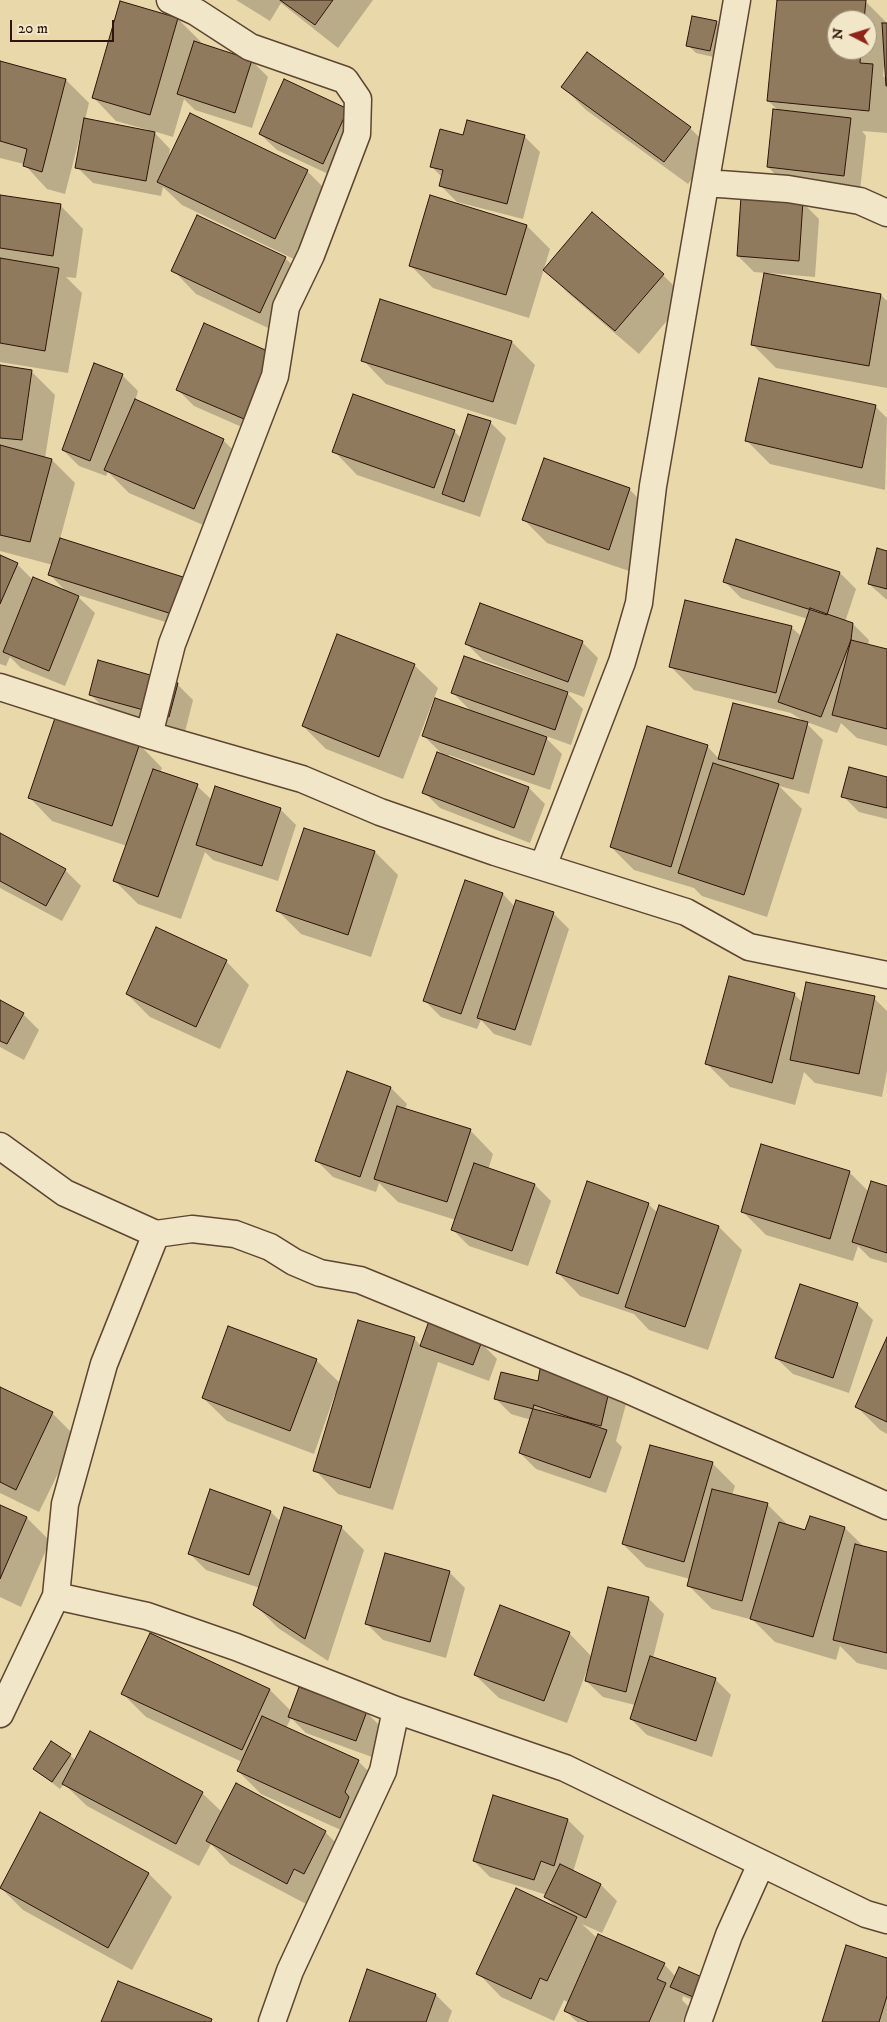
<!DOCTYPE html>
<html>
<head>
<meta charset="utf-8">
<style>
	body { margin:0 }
	#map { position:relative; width:887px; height:2022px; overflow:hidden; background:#e9d8aa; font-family:"IM FELL DW Pica",serif }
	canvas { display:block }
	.north { position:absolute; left:827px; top:10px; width:50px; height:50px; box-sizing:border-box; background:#f1e6c8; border:1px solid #a3927c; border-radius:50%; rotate:275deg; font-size:14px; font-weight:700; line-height:20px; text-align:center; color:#2e140a }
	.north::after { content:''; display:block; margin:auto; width:18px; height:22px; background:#8f2418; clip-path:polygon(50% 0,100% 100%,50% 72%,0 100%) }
	.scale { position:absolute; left:10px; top:20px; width:104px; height:22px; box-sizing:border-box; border:2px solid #2e140a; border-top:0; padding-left:6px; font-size:15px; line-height:18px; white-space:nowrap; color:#2e140a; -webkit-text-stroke:4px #f1e6c8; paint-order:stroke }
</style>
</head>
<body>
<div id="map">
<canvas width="887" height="2022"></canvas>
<div class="north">N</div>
<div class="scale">20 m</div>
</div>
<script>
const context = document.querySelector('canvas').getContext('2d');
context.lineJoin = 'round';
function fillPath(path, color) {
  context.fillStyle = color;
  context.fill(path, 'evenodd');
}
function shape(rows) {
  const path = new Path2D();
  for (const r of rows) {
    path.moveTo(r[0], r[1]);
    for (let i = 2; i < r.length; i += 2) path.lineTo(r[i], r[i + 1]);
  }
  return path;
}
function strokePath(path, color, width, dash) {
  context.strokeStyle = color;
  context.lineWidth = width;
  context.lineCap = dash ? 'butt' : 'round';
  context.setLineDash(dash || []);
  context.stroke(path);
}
const shadow = shape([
	[236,0,373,0,338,48,281,3,270,21],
	[778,0,865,1,887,23,887,133,862,131,866,136,860,191,784,183,768,167,779,111,768,101],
	[837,20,867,20,867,50,837,50],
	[884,66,886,66,887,80,883,76],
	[178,19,201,42,200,45,252,61,268,77,252,128,195,110,184,99,173,137,153,131,170,149,169,158,307,171,330,194,298,261,182,205,163,187,161,196,93,183,77,167,82,136,80,136,65,194,47,189,24,164,0,158,0,63,66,80,89,103,85,120,148,132,148,130,116,121,93,97],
	[716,22,724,30,718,58,696,53,688,45],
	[563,87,690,128,713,151,688,184,586,110],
	[347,110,339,179,277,150,260,134],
	[524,136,540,152,523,219,457,202,441,186,443,178,432,167,464,137],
	[0,197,60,205,83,229,76,278,66,277,82,293,68,373,0,362],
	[803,203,819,219,815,277,768,273,767,275,881,295,887,301,887,388,776,368,753,345,765,273,754,272,738,256],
	[198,217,285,258,309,281,283,335,196,294,173,270],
	[527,226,550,249,529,318,433,288,410,265],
	[545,270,663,275,686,298,639,354,568,293],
	[381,301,512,342,535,365,516,425,386,384,363,360],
	[271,354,260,435,194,406,178,390],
	[0,367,32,372,55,395,45,458,52,460,75,483,60,539,183,578,199,594,188,629,75,594,95,613,65,686,21,668,10,657,6,666,0,664,0,556,17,564,33,580,68,593,50,575,53,565,0,551],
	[122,375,138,391,135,401,223,440,247,464,217,531,129,493,108,472,106,476,79,466,63,450],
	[875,406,887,418,885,490,770,464,747,441],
	[490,422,506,438,480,517,357,475,334,451,454,431,461,438],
	[629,489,652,512,632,572,547,543,524,520],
	[737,541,840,573,856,589,845,622,853,624,869,640,868,646,887,651,887,746,857,738,841,723,837,733,804,721,823,740,809,794,779,786,802,809,767,917,702,896,694,888,634,870,611,847,707,746,719,759,802,722,802,720,791,713,694,690,671,667,791,627,802,637,808,619,741,598,725,582],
	[887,552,887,600,869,584],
	[582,642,598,658,584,697,564,690,583,709,571,745,543,735,562,754,550,790,449,755,448,758,529,788,545,804,530,843,440,808,424,792,443,755,424,736,473,713,453,693,546,686,547,684,483,660,467,644],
	[414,665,438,688,403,779,326,749,303,726],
	[177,684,193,700,185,732,106,710,90,694],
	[139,744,162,768,160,772,197,786,212,800,280,809,296,825,278,881,213,860,205,852,181,919,138,904,115,881,127,846,52,821,29,797],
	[887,778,887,819,859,812,843,796],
	[0,835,65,870,81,886,62,921,0,888],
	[375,852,398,875,371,957,301,934,278,911],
	[466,881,503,894,515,907,553,913,569,929,531,1046,494,1034,481,1020,477,1029,441,1017,425,1001],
	[226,961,249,985,220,1049,150,1017,127,994],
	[729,977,795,995,803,1003,874,998,887,1011,887,1071,882,1097,815,1083,804,1072,795,1105,730,1087,707,1064],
	[0,1002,23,1014,39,1030,24,1060,0,1047],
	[347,1073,391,1088,407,1104,405,1109,470,1130,493,1154,488,1170,535,1185,551,1201,528,1266,469,1246,453,1230,456,1220,398,1202,379,1183,376,1192,333,1177,317,1161],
	[849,1172,869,1192,887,1187,887,1263,870,1258,858,1246,853,1261,766,1235,743,1212],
	[648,1204,658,1213,719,1227,742,1250,708,1350,649,1330,634,1314,580,1296,557,1272],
	[857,1304,873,1320,849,1393,793,1374,776,1358],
	[414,1338,421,1346,481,1343,497,1359,489,1381,438,1362,393,1510,338,1494,315,1470,337,1395,335,1394,314,1454,227,1421,203,1398,316,1360,341,1384],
	[887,1340,887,1434,880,1430,857,1407],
	[539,1382,610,1388,626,1404,616,1441,622,1447,606,1493,536,1469,520,1453,531,1420,511,1414,495,1398],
	[0,1388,53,1414,76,1437,39,1512,0,1493],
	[712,1463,735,1486,732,1495,767,1504,789,1526,806,1531,810,1517,845,1528,865,1548,887,1553,887,1670,857,1663,840,1646,836,1660,775,1642,753,1620,712,1609,689,1586,690,1579,646,1567,623,1544],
	[211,1491,271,1512,281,1522,341,1527,364,1550,328,1661,278,1628,255,1605,260,1588,206,1570,190,1554],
	[0,1506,27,1518,50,1541,21,1607,0,1597],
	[449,1572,465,1588,446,1658,383,1640,367,1624],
	[648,1598,664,1614,653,1658,715,1679,731,1695,712,1757,647,1735,631,1719,635,1705,603,1697,586,1681,589,1671,587,1670,567,1723,499,1698,475,1675,569,1633,592,1657],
	[150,1634,270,1690,292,1712,366,1712,382,1728,372,1757,306,1733,291,1718,286,1728,358,1761,381,1784,363,1840,261,1794,238,1771,242,1762,146,1717,123,1694],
	[70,1755,76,1761,202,1793,222,1812,325,1832,348,1855,310,1906,230,1864,211,1844,199,1866,87,1806,64,1784,60,1789,34,1769],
	[494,1797,568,1820,584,1836,573,1872,601,1885,617,1901,602,1933,582,1924,597,1938,664,1964,701,2004,683,1996,682,2000,689,2007,682,2022,577,2022,566,2011,569,2003,564,2000,554,2021,501,1997,478,1973,557,1909,546,1897,547,1895,490,1877,474,1861],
	[40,1814,149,1874,172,1897,132,1970,23,1910,0,1887],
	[887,1960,887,2022,823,2022],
	[436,1995,452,2011,448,2022,350,2022]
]);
const building = shape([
	[280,0,333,0,315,25,280,0],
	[777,0,866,0,864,20,837,20,837,50,861,50,860,63,873,64,869,111,767,101,777,0],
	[120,1,178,18,150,115,92,98,120,1],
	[692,16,717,21,710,51,686,46,692,16],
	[882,23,887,23,887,86,886,86,882,23],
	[194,41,252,60,235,113,177,94,194,41],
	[587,52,691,127,664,162,561,87,587,52],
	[0,61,66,79,42,172,23,166,27,149,0,141,0,61],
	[284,79,348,109,323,164,259,134,284,79],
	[773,109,851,118,844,176,767,167,773,109],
	[190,113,308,170,275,239,157,182,190,113],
	[84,118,155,132,146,181,75,168,84,118],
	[467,120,525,135,507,204,439,186,443,170,430,167,440,129,463,135,467,120],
	[0,195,61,204,53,256,0,248,0,195],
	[430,195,527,225,506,295,409,266,430,195],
	[741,197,803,201,799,261,737,256,741,197],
	[592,212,664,274,615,331,543,270,592,212],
	[197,215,286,257,260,313,171,271,197,215],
	[0,258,59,268,45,351,0,343,0,258],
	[764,273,881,294,869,366,751,345,764,273],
	[380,299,512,341,493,402,361,361,380,299],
	[204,323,272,353,244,419,176,390,204,323],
	[94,363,123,374,90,461,62,450,94,363],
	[0,365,32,370,22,440,0,438,0,365],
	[759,378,876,405,862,468,745,441,759,378],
	[353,394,455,430,434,488,332,452,353,394],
	[135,399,224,439,194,509,104,470,135,399],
	[468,414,491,421,464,502,442,494,468,414],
	[0,445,52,459,30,542,0,535,0,445],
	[544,458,630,488,609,550,522,520,544,458],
	[60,538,183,577,172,614,48,575,60,538],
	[736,539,840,572,827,615,723,582,736,539],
	[877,548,887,551,887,589,868,584,877,548],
	[0,555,18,563,0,604,0,555],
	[33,577,79,596,49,671,3,652,33,577],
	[685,600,792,626,776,693,669,667,685,600],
	[480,603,583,641,568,682,465,644,480,603],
	[810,608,853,623,851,640,821,717,778,702,810,608],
	[337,634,415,664,379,757,302,726,337,634],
	[851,640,887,649,887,729,832,715,851,640],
	[464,656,568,692,555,730,451,693,464,656],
	[98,660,178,683,169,717,89,695,98,660],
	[435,698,547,737,534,775,422,736,435,698],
	[733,703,808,722,793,779,718,759,733,703],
	[56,715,140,743,112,826,28,798,56,715],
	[647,726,708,745,671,867,610,847,647,726],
	[437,752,529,787,514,828,422,793,437,752],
	[713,763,779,784,744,895,678,873,713,763],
	[849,767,887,777,887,808,841,797,849,767],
	[153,769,198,784,158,897,113,881,153,769],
	[215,786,281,808,262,866,196,845,215,786],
	[304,828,375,851,348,935,276,911,304,828],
	[0,833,66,869,46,906,0,881,0,833],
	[465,880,503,893,461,1014,423,1001,465,880],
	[516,900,554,912,515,1030,477,1018,516,900],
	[156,927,227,960,196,1027,126,994,156,927],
	[729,976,795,993,772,1083,705,1064,729,976],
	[806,982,875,996,859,1074,790,1060,806,982],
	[0,1000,24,1013,7,1044,0,1041,0,1000],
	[347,1071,391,1087,360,1177,315,1161,347,1071],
	[397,1106,471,1129,447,1202,374,1179,397,1106],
	[761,1144,850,1171,830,1239,741,1212,761,1144],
	[474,1163,535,1184,512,1251,451,1230,474,1163],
	[587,1181,649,1203,618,1294,556,1273,587,1181],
	[871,1181,887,1186,887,1253,852,1242,871,1181],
	[659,1205,719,1226,685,1327,625,1307,659,1205],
	[800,1284,858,1303,833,1378,775,1358,800,1284],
	[358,1320,415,1337,370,1488,313,1471,358,1320],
	[429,1321,482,1341,473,1365,420,1346,429,1321],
	[228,1326,317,1359,290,1431,202,1398,228,1326],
	[887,1337,887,1422,855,1407,887,1337],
	[540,1369,610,1387,601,1426,494,1399,501,1372,538,1381,540,1369],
	[0,1387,53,1412,16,1490,0,1482,0,1387],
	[534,1405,607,1430,590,1478,519,1453,534,1405],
	[650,1445,713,1462,684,1562,622,1544,650,1445],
	[210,1489,271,1511,249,1575,188,1554,210,1489],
	[712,1489,768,1503,742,1601,687,1586,712,1489],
	[0,1505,27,1517,0,1579,0,1505],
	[284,1507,342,1526,305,1639,253,1605,284,1507],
	[810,1516,845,1527,813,1637,750,1619,779,1522,805,1530,810,1516],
	[855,1544,887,1552,887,1653,833,1640,855,1544],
	[385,1553,450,1571,430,1642,365,1624,385,1553],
	[608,1587,649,1597,626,1692,585,1681,608,1587],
	[500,1605,570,1632,544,1701,474,1675,500,1605],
	[150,1633,270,1689,242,1750,121,1694,150,1633],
	[650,1656,716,1678,696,1741,630,1719,650,1656],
	[299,1687,367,1711,356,1741,288,1717,299,1687],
	[262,1716,359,1760,345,1792,349,1797,340,1818,237,1771,262,1716],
	[90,1731,203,1792,176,1844,62,1784,90,1731],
	[51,1741,71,1754,52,1782,33,1769,51,1741],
	[236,1783,326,1831,304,1874,294,1869,287,1884,206,1841,236,1783],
	[493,1795,568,1819,554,1866,541,1861,534,1880,473,1861,493,1795],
	[40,1812,149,1873,108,1948,0,1888,40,1812],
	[560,1864,601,1884,586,1918,544,1897,560,1864],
	[516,1888,577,1917,547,1981,540,1978,531,1999,476,1974,516,1888],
	[598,1934,665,1963,657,1979,666,1983,649,2022,589,2022,564,2011,598,1934],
	[846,1945,887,1958,887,1996,879,2022,822,2022,846,1945],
	[679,1967,702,1977,693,1997,670,1987,679,1967],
	[367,1969,436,1994,426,2022,349,2022,367,1969],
	[118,1981,212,2019,211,2022,101,2022,118,1981]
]);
const minor = shape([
	[706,183,788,189,860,201,887,213],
	[0,687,149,735,302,779,380,812,495,852,686,912,749,947,887,975],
	[149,735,172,644,275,376,286,307,311,255,357,134,358,99,345,80,250,47,196,12,170,0],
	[543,866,622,662,639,603,653,486,737,0],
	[0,1146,65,1193,156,1234,192,1229,235,1234,270,1247,294,1262,320,1273,360,1280,626,1389,887,1506],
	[56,1596,147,1616,236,1647,396,1710,565,1768,866,1914,887,1920],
	[0,1714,56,1596,65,1504,104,1364,156,1234],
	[272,2022,290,1971,383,1771,396,1710],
	[698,2022,729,1935,761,1864]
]);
fillPath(shadow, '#0003');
fillPath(building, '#8f7a5d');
strokePath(building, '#2e140a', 1);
strokePath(minor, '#5d4532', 29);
strokePath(minor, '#f1e6c8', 26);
</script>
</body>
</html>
